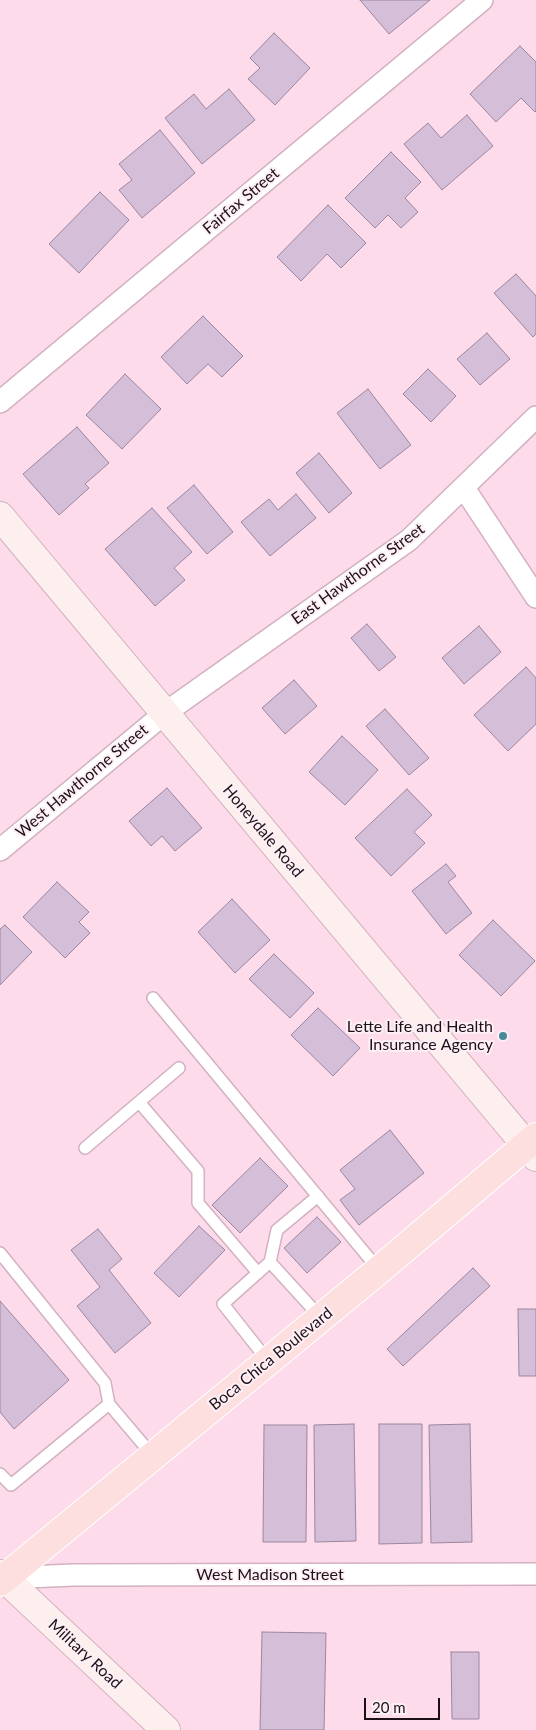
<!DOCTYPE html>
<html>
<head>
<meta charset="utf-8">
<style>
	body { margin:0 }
	#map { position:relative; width:536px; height:1730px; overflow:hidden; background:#fddbeb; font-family:Lato,sans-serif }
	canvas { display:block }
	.scale { position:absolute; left:364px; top:1698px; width:76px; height:22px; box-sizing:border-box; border:2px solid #1c1117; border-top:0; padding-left:6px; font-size:15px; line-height:18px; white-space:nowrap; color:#1c1117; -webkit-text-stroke:4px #fdeff5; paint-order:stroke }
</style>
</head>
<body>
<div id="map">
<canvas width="536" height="1730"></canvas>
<div class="scale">20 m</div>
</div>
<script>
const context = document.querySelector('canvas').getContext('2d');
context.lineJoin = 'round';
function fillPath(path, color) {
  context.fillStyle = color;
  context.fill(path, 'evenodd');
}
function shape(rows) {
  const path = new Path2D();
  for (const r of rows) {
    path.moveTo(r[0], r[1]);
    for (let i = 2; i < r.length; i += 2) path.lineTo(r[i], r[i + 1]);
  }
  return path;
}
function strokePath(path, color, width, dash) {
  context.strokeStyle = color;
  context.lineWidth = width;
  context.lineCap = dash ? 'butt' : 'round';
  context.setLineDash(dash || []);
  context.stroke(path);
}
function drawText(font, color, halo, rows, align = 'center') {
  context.font = font + ' Lato,sans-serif';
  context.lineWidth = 4;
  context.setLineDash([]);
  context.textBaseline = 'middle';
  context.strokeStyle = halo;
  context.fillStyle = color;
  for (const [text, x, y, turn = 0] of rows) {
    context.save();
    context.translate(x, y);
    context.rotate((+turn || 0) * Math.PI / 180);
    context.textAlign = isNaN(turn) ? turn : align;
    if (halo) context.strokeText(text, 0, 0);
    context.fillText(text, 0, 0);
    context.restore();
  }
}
const building = shape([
	[360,0,430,0,389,34,360,0],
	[274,33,310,68,275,105,248,79,260,68,250,58,274,33],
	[520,46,536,62,536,111,535,112,521,98,496,122,470,94,520,46],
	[229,89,255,120,202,164,165,118,194,94,206,109,229,89],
	[467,115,493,146,442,190,404,144,428,123,441,138,467,115],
	[160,130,195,173,142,218,119,190,132,180,119,164,160,130],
	[391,152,421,182,405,198,418,212,401,228,388,215,375,228,345,198,391,152],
	[100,192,129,220,79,273,49,244,100,192],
	[328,205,366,243,341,268,327,254,301,281,277,257,328,205],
	[516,274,536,296,536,334,533,337,494,293,516,274],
	[203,316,243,356,222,377,208,364,187,384,161,357,203,316],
	[487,333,510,359,480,385,457,359,487,333],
	[428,369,456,396,431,422,403,394,428,369],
	[125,374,161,409,122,449,86,415,125,374],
	[368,389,411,445,380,469,337,413,368,389],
	[77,427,109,463,85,484,89,488,59,515,23,474,77,427],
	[319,453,352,493,329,513,296,473,319,453],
	[194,485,233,532,207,554,167,508,194,485],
	[296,494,316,518,270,556,241,522,269,499,278,510,296,494],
	[152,508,192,552,174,568,185,580,155,606,105,549,152,508],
	[367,624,396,657,379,671,351,638,367,624],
	[479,626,501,652,464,684,442,658,479,626],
	[526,667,536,678,536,724,508,751,474,715,526,667],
	[294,680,317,706,285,734,262,708,294,680],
	[385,709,429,758,409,775,366,726,385,709],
	[342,736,378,770,345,805,309,772,342,736],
	[167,788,202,828,175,851,162,836,151,846,129,821,167,788],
	[407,789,432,815,414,832,425,843,391,876,355,838,407,789],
	[446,864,456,876,448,882,472,913,446,934,412,891,446,864],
	[57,882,89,912,79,922,90,933,65,958,23,917,57,882],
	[232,899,270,940,235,973,198,932,232,899],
	[493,920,535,961,501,996,459,955,493,920],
	[5,925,32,952,0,985,0,929,5,925],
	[274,954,314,993,290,1018,249,979,274,954],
	[318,1008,360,1048,333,1076,291,1035,318,1008],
	[390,1130,424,1173,359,1225,340,1200,355,1189,340,1170,390,1130],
	[260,1158,288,1186,240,1233,212,1205,260,1158],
	[317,1217,341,1242,307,1273,284,1248,317,1217],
	[199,1226,225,1250,179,1297,154,1273,199,1226],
	[98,1229,122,1259,109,1270,151,1323,115,1353,77,1306,100,1287,71,1250,98,1229],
	[473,1268,490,1286,403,1366,387,1349,473,1268],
	[0,1301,69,1380,14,1429,0,1412,0,1301],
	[518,1309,536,1309,536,1376,519,1376,518,1309],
	[354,1424,356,1541,315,1542,314,1425,354,1424],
	[379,1424,422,1424,422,1543,379,1544,379,1424],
	[470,1424,472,1542,431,1543,429,1425,470,1424],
	[264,1425,307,1425,306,1542,263,1542,264,1425],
	[262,1632,326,1633,324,1730,260,1730,262,1632],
	[451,1652,479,1652,479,1719,452,1719,451,1652]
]);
const lane = shape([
	[153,998,379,1270],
	[139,1102,179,1068],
	[85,1148,139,1102,198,1171,198,1203,258,1273],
	[0,1253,105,1383,109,1404],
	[270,1262,277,1230,318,1196],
	[268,1361,223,1304,270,1262,321,1318],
	[0,1474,11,1485,109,1404,153,1456]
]);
const street = shape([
	[0,402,482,0],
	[464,488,536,597],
	[0,850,165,713,409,540,536,417],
	[4,1578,73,1575,536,1574]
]);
const secondary = shape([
	[0,516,536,1157],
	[0,1574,166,1730]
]);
const primary = shape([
	[0,1582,379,1270,536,1137]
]);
const markers = [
	[503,1036,5,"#478b99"]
];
const streetNames = [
	["Fairfax Street",241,201,-40],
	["East Hawthorne Street",358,574,-36],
	["West Hawthorne Street",82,781,-40],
	["Honeydale Road",263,831,50],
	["Boca Chica Boulevard",271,1359,-39],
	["West Madison Street",270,1575],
	["Military Road",85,1654,43]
];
const poiNames = [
	["Lette Life and Health",493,1027],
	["Insurance Agency",493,1045]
];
fillPath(building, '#d4bed8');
strokePath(building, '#9b869f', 1);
strokePath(lane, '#d2b1c0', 14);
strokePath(street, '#d2b1c0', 24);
strokePath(secondary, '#d2b1c0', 30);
strokePath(primary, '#fff', 30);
strokePath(lane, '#fff', 11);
strokePath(street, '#fff', 21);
strokePath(secondary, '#feefef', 28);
strokePath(primary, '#fddfe0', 28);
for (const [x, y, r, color] of markers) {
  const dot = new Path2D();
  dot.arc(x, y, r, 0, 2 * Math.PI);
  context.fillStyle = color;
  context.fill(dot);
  strokePath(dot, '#fdeff5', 2);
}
drawText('16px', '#1c1117', '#fdeff5', streetNames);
drawText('16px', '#1c1117', '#fdeff5', poiNames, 'right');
</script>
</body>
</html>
